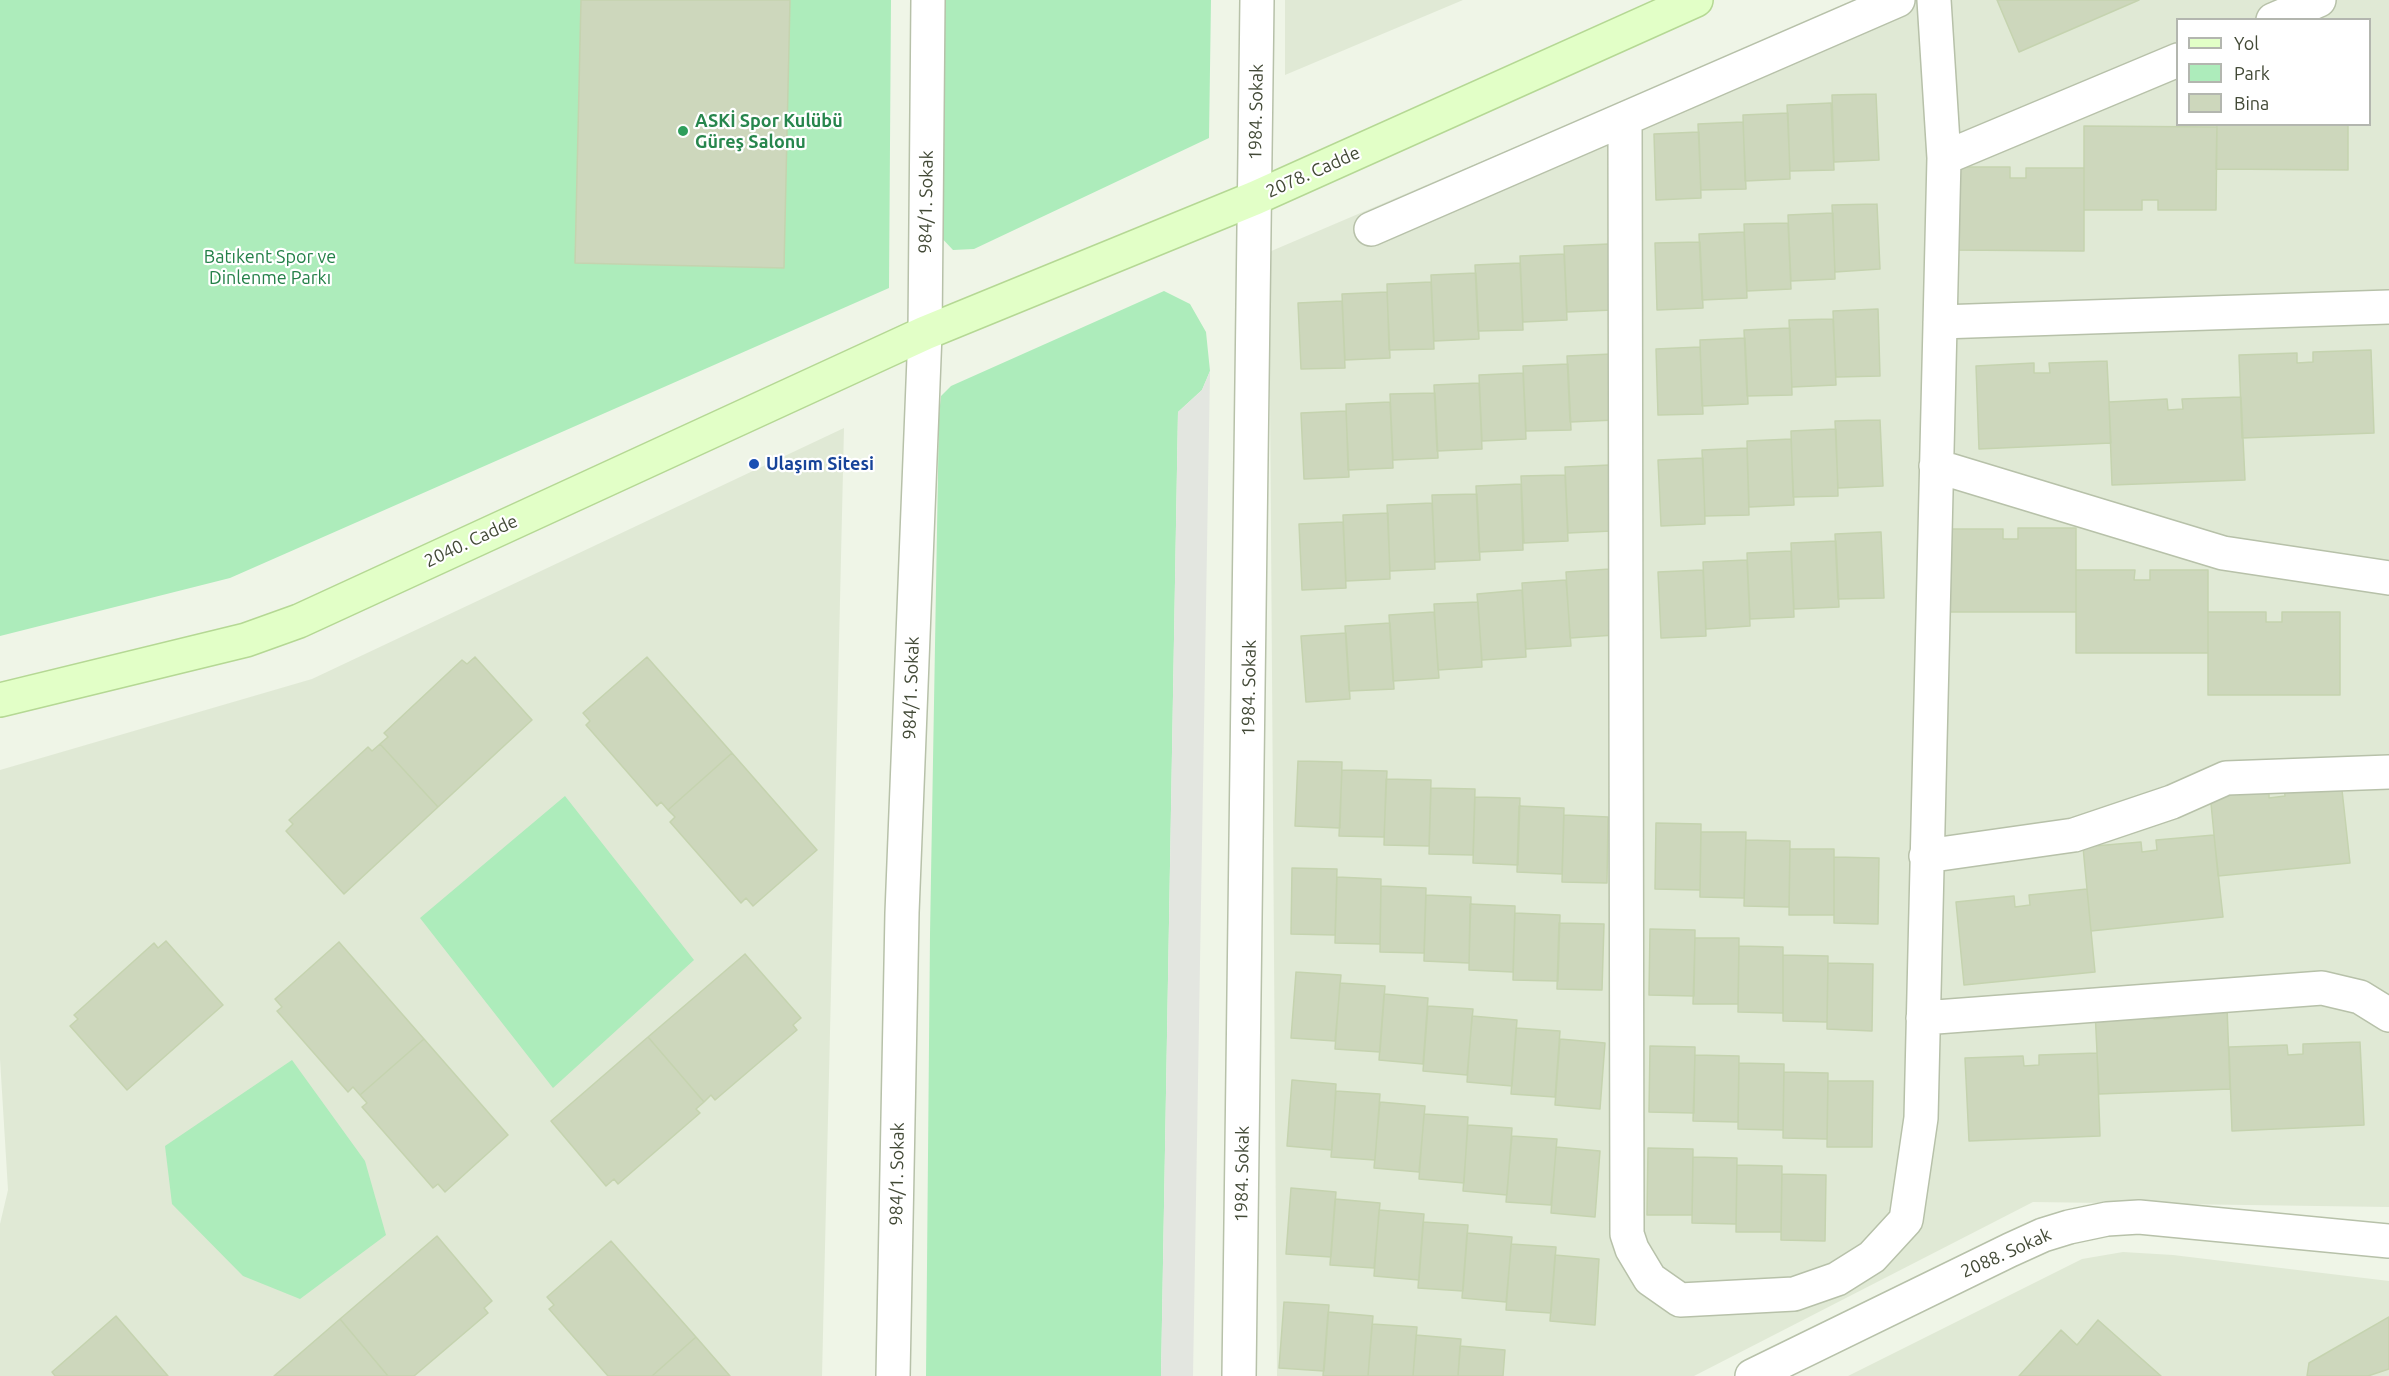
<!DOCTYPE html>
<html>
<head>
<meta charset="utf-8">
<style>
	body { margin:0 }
	#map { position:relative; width:2389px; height:1376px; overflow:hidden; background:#eff5e7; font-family:Ubuntu,sans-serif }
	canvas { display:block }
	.legend { position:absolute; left:2176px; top:18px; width:195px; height:108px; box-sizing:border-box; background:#fff; border:2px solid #b3b6af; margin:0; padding:8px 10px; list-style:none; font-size:18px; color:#424936 }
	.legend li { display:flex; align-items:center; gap:12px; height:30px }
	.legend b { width:30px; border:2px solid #b3b6af }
</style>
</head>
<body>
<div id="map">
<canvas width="2389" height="1376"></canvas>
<ul class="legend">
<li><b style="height:8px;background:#e2ffc7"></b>Yol</li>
<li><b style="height:16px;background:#adecbb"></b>Park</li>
<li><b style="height:16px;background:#cdd7bc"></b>Bina</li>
</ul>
</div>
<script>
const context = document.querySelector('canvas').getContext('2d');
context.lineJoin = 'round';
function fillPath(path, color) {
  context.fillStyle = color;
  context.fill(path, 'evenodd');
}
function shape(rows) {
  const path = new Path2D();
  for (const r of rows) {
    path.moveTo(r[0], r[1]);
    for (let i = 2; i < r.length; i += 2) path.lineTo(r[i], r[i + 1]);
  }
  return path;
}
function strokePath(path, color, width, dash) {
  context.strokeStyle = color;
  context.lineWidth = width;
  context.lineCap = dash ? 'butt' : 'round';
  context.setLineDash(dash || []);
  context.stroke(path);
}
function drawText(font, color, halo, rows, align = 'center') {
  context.font = font + ' Ubuntu,sans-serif';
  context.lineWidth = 4.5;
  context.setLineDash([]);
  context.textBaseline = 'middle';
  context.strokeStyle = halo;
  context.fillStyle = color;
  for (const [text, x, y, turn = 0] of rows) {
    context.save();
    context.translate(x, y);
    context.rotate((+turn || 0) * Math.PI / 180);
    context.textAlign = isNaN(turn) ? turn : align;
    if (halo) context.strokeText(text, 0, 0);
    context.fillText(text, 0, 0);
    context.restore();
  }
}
const residential = shape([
	[1285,0,1463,0,1285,75],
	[1860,0,2389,0,2389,1207,2033,1202,1694,1376,1277,1376,1269,252],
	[2178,20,2370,20,2370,124,2178,124],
	[844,428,822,1376,0,1376,0,1224,8,1190,0,1059,0,770,312,679],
	[2123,1252,2173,1255,2389,1281,2389,1376,1848,1376,2082,1259]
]);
const green = shape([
	[0,0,891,0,889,288,230,578,0,636],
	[937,0,1211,0,1209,138,974,249,953,250,937,233],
	[1164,291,1190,304,1206,332,1210,371,1202,390,1178,412,1161,1376,926,1376,930,934,939,414,941,396,951,386],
	[565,796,694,960,553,1088,420,918],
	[292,1060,365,1161,386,1235,300,1299,243,1276,172,1204,165,1146]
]);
const parking = shape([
	[1210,371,1193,1376,1161,1376,1178,412,1202,390]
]);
const building = shape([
	[581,0,790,0,784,268,575,263,581,0],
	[1997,0,2139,0,2019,52,1997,0],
	[1876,94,1879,160,1834,162,1832,95,1876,94],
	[1831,103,1834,170,1790,171,1787,105,1831,103],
	[1788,113,1790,179,1745,181,1743,115,1788,113],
	[1743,122,1746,189,1701,190,1698,124,1743,122],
	[2217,124,2348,124,2348,170,2216,169,2217,124],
	[2084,126,2217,127,2216,210,2158,210,2158,200,2142,200,2142,210,2084,210,2084,126],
	[1699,132,1701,198,1656,200,1654,134,1699,132],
	[1952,167,2010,167,2010,178,2026,178,2026,168,2084,168,2084,251,1951,250,1952,167],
	[1877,204,1880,269,1835,272,1832,205,1877,204],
	[1833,213,1835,279,1791,281,1788,215,1833,213],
	[1788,223,1791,289,1747,291,1744,224,1788,223],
	[1744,232,1747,298,1702,300,1699,234,1744,232],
	[1700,242,1703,308,1657,310,1655,243,1700,242],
	[1609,244,1612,310,1567,312,1564,246,1609,244],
	[1564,254,1567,320,1523,322,1520,256,1564,254],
	[1520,263,1523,330,1478,331,1475,265,1520,263],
	[1476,273,1479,339,1434,341,1431,275,1476,273],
	[1431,282,1434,349,1389,350,1387,284,1431,282],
	[1387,292,1390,358,1345,360,1342,294,1387,292],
	[1342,301,1345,368,1301,369,1298,303,1342,301],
	[1878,309,1880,376,1836,377,1833,311,1878,309],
	[1833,319,1836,385,1792,387,1789,320,1833,319],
	[1790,328,1792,395,1747,396,1744,330,1790,328],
	[1745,338,1748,404,1702,406,1700,340,1745,338],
	[1700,347,1703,414,1658,415,1656,349,1700,347],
	[2371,350,2374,433,2242,438,2239,355,2297,353,2297,363,2313,362,2313,352,2371,350],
	[1612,354,1615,420,1570,422,1567,356,1612,354],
	[2107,361,2111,443,1979,449,1976,366,2034,363,2034,373,2050,373,2049,363,2107,361],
	[1568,364,1571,430,1526,431,1523,366,1568,364],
	[1523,373,1526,439,1482,441,1479,375,1523,373],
	[1479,383,1482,449,1437,451,1434,385,1479,383],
	[1435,393,1438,458,1393,460,1390,394,1435,393],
	[2241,397,2245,480,2112,485,2109,402,2167,399,2168,410,2183,409,2182,399,2241,397],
	[1390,402,1393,468,1348,470,1346,404,1390,402],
	[1346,411,1349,477,1304,479,1301,413,1346,411],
	[1880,420,1883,486,1838,488,1835,421,1880,420],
	[1836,429,1838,496,1793,497,1791,431,1836,429],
	[1791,439,1794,505,1749,507,1747,441,1791,439],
	[1747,448,1749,515,1705,516,1702,450,1747,448],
	[1703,458,1705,524,1661,526,1658,460,1703,458],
	[1610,465,1612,531,1568,533,1565,467,1610,465],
	[1565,475,1568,541,1524,543,1521,476,1565,475],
	[1521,484,1523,550,1479,552,1476,486,1521,484],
	[1477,494,1480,560,1435,562,1432,495,1477,494],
	[1432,503,1435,569,1390,571,1387,505,1432,503],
	[1388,513,1390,579,1346,581,1343,515,1388,513],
	[1343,522,1346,588,1302,590,1299,524,1343,522],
	[2018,528,2076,528,2076,612,1945,612,1944,529,2003,529,2003,539,2018,539,2018,528],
	[1881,532,1884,598,1838,599,1835,534,1881,532],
	[1836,541,1839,607,1794,609,1791,543,1836,541],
	[1791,551,1794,617,1750,619,1747,553,1791,551],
	[1747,560,1750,626,1706,629,1703,562,1747,560],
	[1610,569,1615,635,1570,638,1566,572,1610,569],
	[1703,570,1706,636,1661,638,1658,572,1703,570],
	[2076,570,2135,570,2134,580,2150,580,2150,570,2208,570,2208,653,2076,653,2076,570],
	[1566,580,1571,646,1526,649,1522,583,1566,580],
	[1522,590,1526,657,1482,660,1477,594,1522,590],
	[1478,602,1482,667,1438,670,1434,604,1478,602],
	[1434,612,1439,678,1393,681,1389,615,1434,612],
	[2208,612,2266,612,2266,622,2282,622,2282,612,2340,612,2340,695,2208,695,2208,612],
	[1390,623,1394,689,1349,691,1345,626,1390,623],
	[1346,633,1350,699,1306,702,1301,636,1346,633],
	[475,657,532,720,438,807,380,744,388,737,384,733,462,660,467,664,475,657],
	[647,657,732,753,668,810,661,802,657,806,586,725,590,721,583,713,647,657],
	[380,744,438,807,344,894,286,831,293,824,289,820,368,747,372,751,380,744],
	[732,753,817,850,753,906,746,898,741,903,670,822,675,817,668,810,732,753],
	[1298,761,1342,762,1340,828,1295,826,1298,761],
	[1342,770,1387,771,1384,837,1339,836,1342,770],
	[1386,779,1431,780,1429,846,1384,845,1386,779],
	[2341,781,2350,863,2218,876,2210,793,2269,788,2269,798,2285,796,2284,786,2341,781],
	[1431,788,1475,789,1473,855,1429,854,1431,788],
	[1475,797,1520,798,1518,865,1473,863,1475,797],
	[1519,806,1564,808,1562,874,1517,872,1519,806],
	[1564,815,1608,817,1607,883,1562,882,1564,815],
	[1656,823,1701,824,1700,890,1655,889,1656,823],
	[1701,832,1746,832,1744,898,1700,897,1701,832],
	[2214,835,2223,917,2091,931,2083,847,2141,842,2142,852,2157,850,2156,840,2214,835],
	[1746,840,1790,841,1789,907,1744,906,1746,840],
	[1790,849,1834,849,1834,915,1789,915,1790,849],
	[1834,857,1879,858,1878,924,1834,923,1834,857],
	[1292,868,1337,869,1335,935,1291,934,1292,868],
	[1337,877,1381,879,1380,944,1335,943,1337,877],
	[1381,886,1426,888,1424,953,1380,952,1381,886],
	[2087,889,2095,972,1964,985,1956,902,2014,896,2015,907,2030,905,2029,895,2087,889],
	[1426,895,1471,897,1469,963,1424,961,1426,895],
	[1470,904,1515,906,1513,972,1469,970,1470,904],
	[1515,913,1560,915,1558,981,1513,980,1515,913],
	[1559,923,1604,924,1602,990,1557,989,1559,923],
	[1650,929,1695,930,1694,996,1649,995,1650,929],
	[1695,938,1739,938,1738,1004,1693,1004,1695,938],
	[166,941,223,1005,127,1090,70,1026,78,1019,74,1015,154,943,158,948,166,941],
	[339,942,424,1039,360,1095,353,1087,348,1092,277,1011,282,1007,275,999,339,942],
	[1739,946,1783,947,1783,1013,1738,1012,1739,946],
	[745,954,801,1018,793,1025,797,1030,715,1100,711,1095,704,1102,648,1037,745,954],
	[1783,955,1828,956,1827,1022,1783,1021,1783,955],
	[1828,963,1873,964,1872,1031,1827,1029,1828,963],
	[1296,972,1341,975,1335,1041,1291,1038,1296,972],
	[1340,983,1385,986,1380,1052,1335,1049,1340,983],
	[1384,994,1428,998,1423,1064,1379,1060,1384,994],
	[1428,1006,1473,1009,1467,1075,1423,1071,1428,1006],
	[2227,1006,2230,1089,2099,1094,2095,1010,2154,1008,2154,1019,2169,1018,2169,1008,2227,1006],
	[1472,1016,1517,1020,1512,1086,1467,1082,1472,1016],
	[1516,1028,1560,1031,1555,1097,1511,1094,1516,1028],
	[648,1037,704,1102,696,1109,700,1113,618,1184,614,1179,606,1186,551,1121,648,1037],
	[424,1039,508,1135,445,1192,438,1184,433,1188,362,1107,367,1103,360,1095,424,1039],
	[1560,1039,1605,1043,1600,1109,1555,1105,1560,1039],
	[2360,1042,2364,1125,2232,1131,2229,1047,2287,1045,2288,1055,2303,1054,2303,1044,2360,1042],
	[1650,1046,1695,1047,1694,1113,1649,1112,1650,1046],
	[2097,1053,2100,1136,1969,1141,1965,1058,2023,1056,2024,1066,2039,1065,2039,1055,2097,1053],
	[1695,1055,1739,1056,1738,1122,1693,1121,1695,1055],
	[1739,1063,1784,1064,1783,1130,1738,1129,1739,1063],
	[1784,1072,1828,1073,1827,1139,1783,1138,1784,1072],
	[1292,1080,1336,1084,1332,1150,1287,1146,1292,1080],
	[1828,1081,1873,1081,1872,1147,1827,1147,1828,1081],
	[1336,1091,1380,1094,1375,1160,1331,1157,1336,1091],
	[1380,1102,1425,1106,1419,1172,1374,1168,1380,1102],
	[1424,1114,1468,1117,1464,1183,1419,1179,1424,1114],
	[1468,1125,1512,1128,1507,1195,1463,1191,1468,1125],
	[1512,1136,1557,1139,1551,1205,1506,1202,1512,1136],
	[1556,1147,1600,1151,1595,1217,1551,1213,1556,1147],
	[1648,1148,1693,1149,1692,1215,1647,1215,1648,1148],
	[1693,1157,1737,1158,1736,1224,1692,1223,1693,1157],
	[1737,1165,1782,1166,1781,1232,1736,1232,1737,1165],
	[1782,1174,1826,1175,1825,1241,1781,1240,1782,1174],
	[1291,1188,1336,1192,1331,1257,1286,1254,1291,1188],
	[1335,1199,1380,1203,1374,1268,1330,1265,1335,1199],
	[1379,1210,1424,1214,1419,1280,1374,1276,1379,1210],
	[1423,1222,1468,1225,1463,1291,1418,1288,1423,1222],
	[1467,1233,1512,1237,1506,1302,1462,1298,1467,1233],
	[437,1236,492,1301,484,1308,488,1313,414,1376,388,1376,340,1319,437,1236],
	[611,1241,696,1337,652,1376,608,1376,549,1309,554,1305,547,1297,611,1241],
	[1511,1244,1556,1247,1551,1313,1506,1310,1511,1244],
	[1555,1255,1599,1259,1595,1325,1550,1321,1555,1255],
	[1284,1302,1329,1305,1324,1371,1279,1368,1284,1302],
	[1328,1312,1373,1316,1368,1376,1323,1376,1328,1312],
	[116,1316,168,1376,55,1376,52,1372,116,1316],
	[2389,1317,2389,1369,2368,1376,2307,1376,2309,1363,2389,1317],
	[340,1319,388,1376,274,1376,340,1319],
	[2098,1320,2161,1376,2019,1376,2061,1330,2077,1345,2098,1320],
	[1372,1324,1417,1327,1413,1376,1368,1376,1372,1324],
	[1416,1335,1461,1339,1458,1376,1413,1376,1416,1335],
	[696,1337,730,1376,652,1376,696,1337],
	[1460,1346,1505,1350,1503,1376,1458,1376,1460,1346]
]);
const street = shape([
	[2273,20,2319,0],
	[1625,119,1627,1234,1632,1249,1650,1279,1680,1300,1794,1294,1837,1279,1872,1257,1906,1220,1921,1118,1944,158,1934,0],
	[1944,158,2178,60],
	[1371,229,1898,0],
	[1940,322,2389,307],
	[1936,466,2223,553,2389,578],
	[1926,856,2074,835,2172,802,2226,778,2389,772],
	[1923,1018,2322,988,2360,997,2389,1015],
	[893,1376,902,913,925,333,928,0],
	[1239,1376,1257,0],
	[1752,1376,2010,1250,2043,1235,2069,1227,2107,1219,2139,1217,2389,1241]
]);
const secondary = shape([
	[0,700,246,640,299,621,925,333,1255,198,1696,0]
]);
const markers = [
	[683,131,6,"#2e9e5b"],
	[754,464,6,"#1a4fb4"]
];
const streetNames = [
	["1984. Sokak",1256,112,-89],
	["2078. Cadde",1313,172,-24],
	["984/1. Sokak",926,202,-89],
	["2040. Cadde",471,541,-25],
	["984/1. Sokak",911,688,-88],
	["1984. Sokak",1249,688,-89],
	["984/1. Sokak",897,1174,-89],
	["1984. Sokak",1242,1174,-89],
	["2088. Sokak",2006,1253,-24]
];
const leisureNames = [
	["ASKİ Spor Kulübü",695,121],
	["Güreş Salonu",695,142]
];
const parkNames = [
	["Batıkent Spor ve",270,257],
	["Dinlenme Parkı",270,278]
];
const transitNames = [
	["Ulaşım Sitesi",766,464]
];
fillPath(residential, '#e0e9d5');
fillPath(green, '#adecbb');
fillPath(parking, '#e3e6e0');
fillPath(building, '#cdd7bc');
strokePath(building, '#c5d3af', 1.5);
strokePath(street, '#b7c1a9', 36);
strokePath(secondary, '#b5d894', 36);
strokePath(street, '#fff', 33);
strokePath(secondary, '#e2ffc7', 33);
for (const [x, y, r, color] of markers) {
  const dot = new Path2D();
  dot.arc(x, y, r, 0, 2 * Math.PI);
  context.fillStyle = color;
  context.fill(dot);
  strokePath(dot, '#fff', 2);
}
drawText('18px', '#424936', '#fff', streetNames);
drawText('bold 18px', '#27864d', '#fff', leisureNames, 'left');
drawText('18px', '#248048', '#fff', parkNames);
drawText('bold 18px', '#164399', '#fff', transitNames, 'left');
</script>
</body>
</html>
